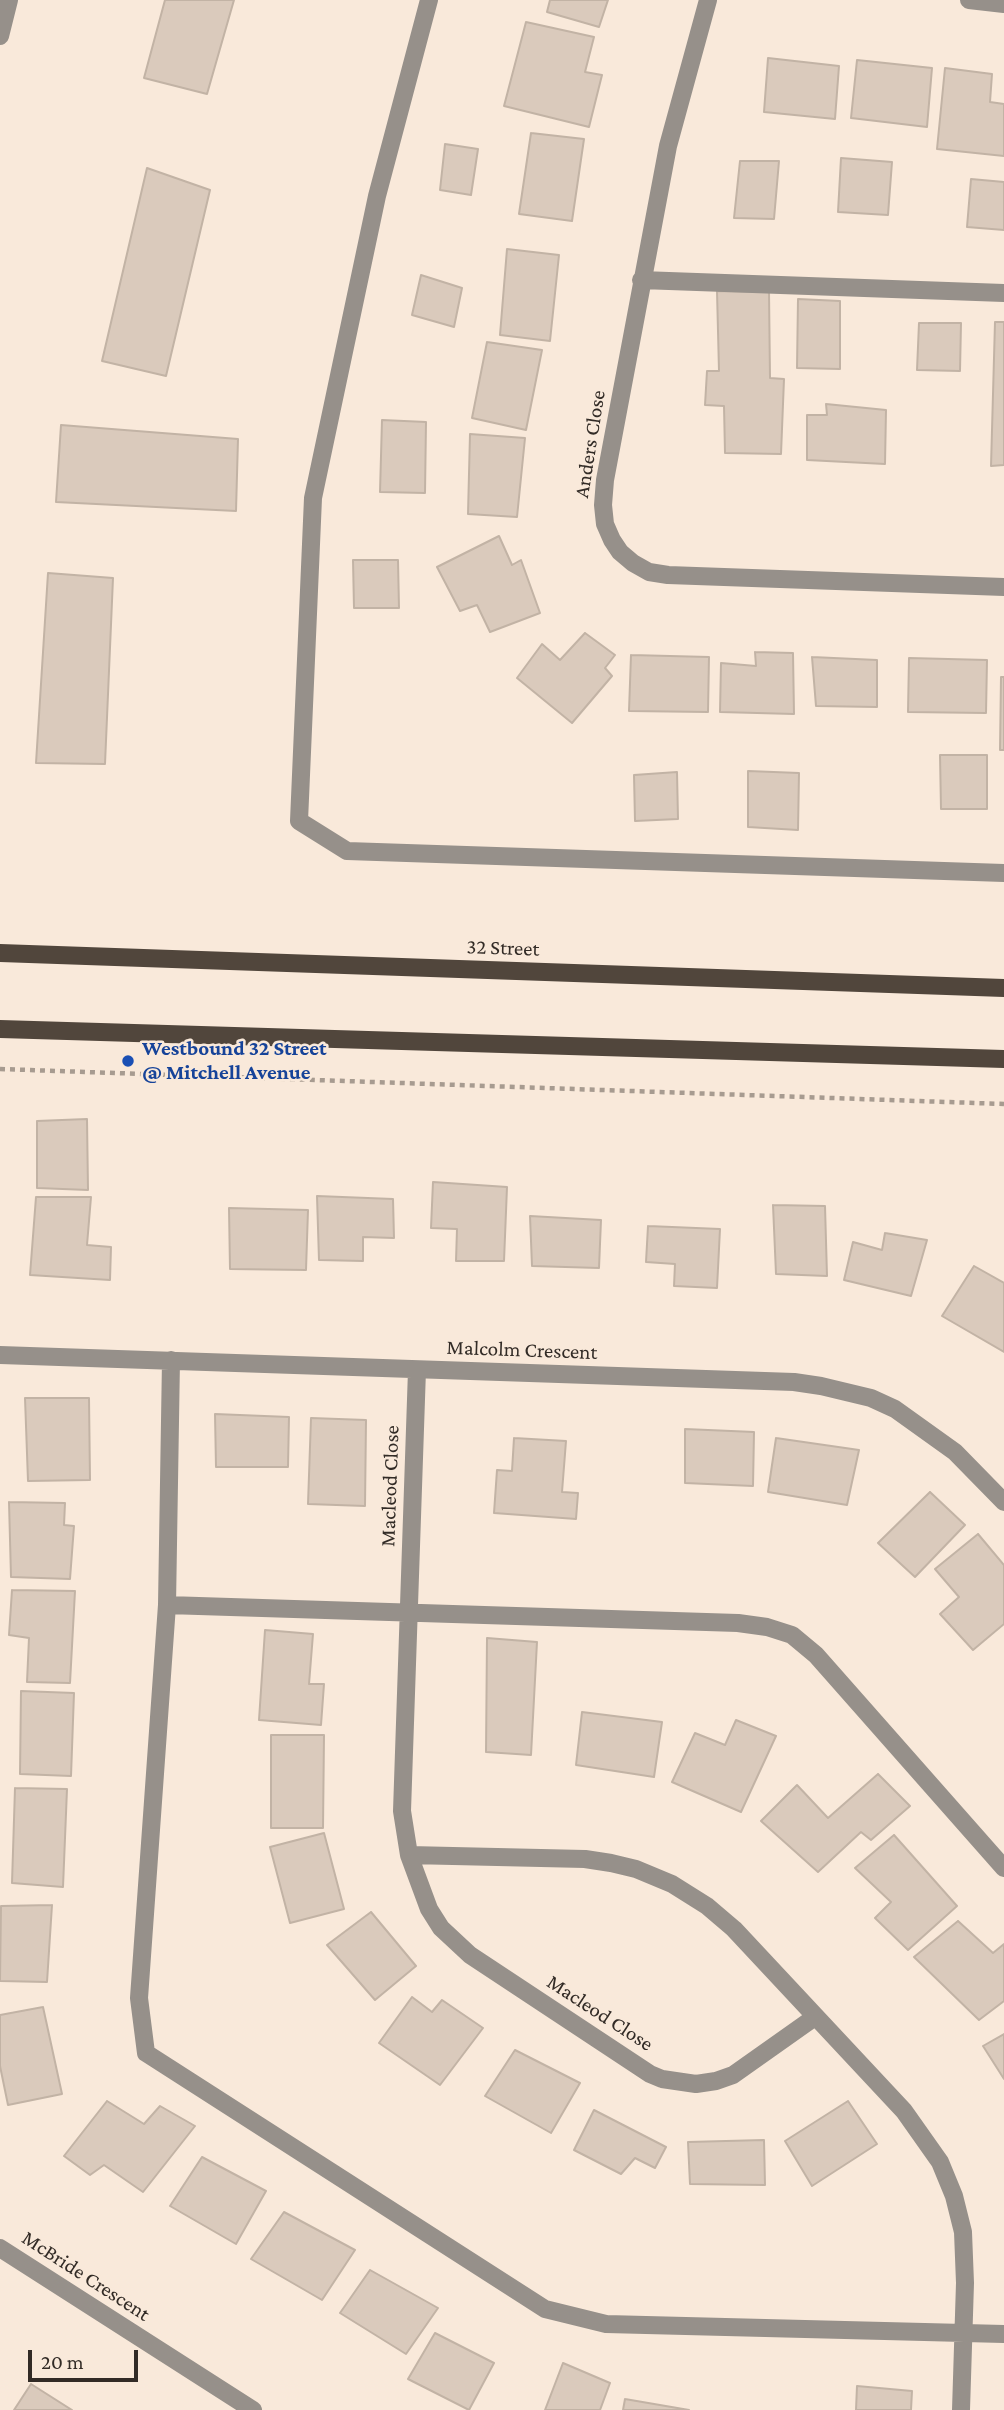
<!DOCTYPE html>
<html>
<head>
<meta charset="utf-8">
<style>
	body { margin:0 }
	#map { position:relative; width:1004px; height:2410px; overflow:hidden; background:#f9e9da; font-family:"Crimson Pro",serif }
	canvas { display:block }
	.scale { position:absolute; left:28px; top:2350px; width:110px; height:32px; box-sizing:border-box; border:4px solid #322b26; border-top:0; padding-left:9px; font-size:21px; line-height:24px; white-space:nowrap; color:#322b26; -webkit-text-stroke:5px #f9e9da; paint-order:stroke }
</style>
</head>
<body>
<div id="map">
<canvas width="1004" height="2410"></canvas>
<div class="scale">20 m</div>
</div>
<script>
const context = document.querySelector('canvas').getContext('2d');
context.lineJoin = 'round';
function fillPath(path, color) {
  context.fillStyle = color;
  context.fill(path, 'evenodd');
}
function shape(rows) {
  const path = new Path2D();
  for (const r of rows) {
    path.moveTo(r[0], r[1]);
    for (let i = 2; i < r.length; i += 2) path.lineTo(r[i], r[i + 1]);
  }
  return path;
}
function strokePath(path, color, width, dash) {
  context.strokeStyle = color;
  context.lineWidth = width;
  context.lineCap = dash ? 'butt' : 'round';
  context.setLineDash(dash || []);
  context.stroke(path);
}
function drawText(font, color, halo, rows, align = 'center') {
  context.font = font + ' "Crimson Pro",serif';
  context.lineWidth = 5;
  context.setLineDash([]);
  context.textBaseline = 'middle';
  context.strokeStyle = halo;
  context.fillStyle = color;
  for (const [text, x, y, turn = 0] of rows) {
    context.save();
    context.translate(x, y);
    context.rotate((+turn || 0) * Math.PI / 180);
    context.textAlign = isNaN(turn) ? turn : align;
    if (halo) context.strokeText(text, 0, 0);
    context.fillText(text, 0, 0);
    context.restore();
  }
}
const building = shape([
	[165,0,234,0,207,94,144,78,165,0],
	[550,0,608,0,599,27,547,12,550,0],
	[526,22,594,37,585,72,602,75,589,127,504,106,526,22],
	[768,58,839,66,835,119,764,112,768,58],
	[857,60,932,68,927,127,851,118,857,60],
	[945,68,992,74,990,102,1004,104,1004,156,937,149,945,68],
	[531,133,584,139,572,221,519,214,531,133],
	[445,144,478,149,471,195,440,190,445,144],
	[841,158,892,162,888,215,838,212,841,158],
	[740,161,779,161,774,219,734,218,740,161],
	[147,168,210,190,166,376,102,361,147,168],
	[971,179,1004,182,1004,230,967,227,971,179],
	[507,249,559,255,550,341,500,335,507,249],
	[421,275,462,288,454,327,412,315,421,275],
	[717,291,769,292,770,378,784,379,781,454,725,453,724,406,705,405,707,371,719,371,717,291],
	[798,299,840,301,840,369,797,368,798,299],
	[995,322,1004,322,1004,465,991,466,995,322],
	[919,323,961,323,960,371,917,370,919,323],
	[487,342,542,350,526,430,472,418,487,342],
	[826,404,886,410,885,464,807,460,807,415,827,415,826,404],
	[382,420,426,422,425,493,380,492,382,420],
	[61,425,238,439,236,511,56,502,61,425],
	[470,434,525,438,517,517,468,514,470,434],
	[499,536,512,565,521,560,540,613,490,632,477,605,460,611,437,567,499,536],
	[353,560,398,560,399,608,354,608,353,560],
	[48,573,113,578,105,764,36,763,48,573],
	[585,633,615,655,605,668,612,676,572,723,517,678,542,644,560,660,585,633],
	[755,652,793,653,794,714,720,712,721,663,756,666,755,652],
	[631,655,709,657,708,712,629,711,631,655],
	[812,657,877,660,877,707,816,706,812,657],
	[909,658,987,660,986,713,908,712,909,658],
	[1001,677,1004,677,1004,750,1000,750,1001,677],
	[940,755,987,755,987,809,941,809,940,755],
	[748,771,799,773,798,830,748,827,748,771],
	[677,772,678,819,635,821,634,775,677,772],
	[87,1119,88,1190,37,1188,37,1121,87,1119],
	[433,1182,507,1187,504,1261,456,1261,457,1229,431,1228,433,1182],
	[317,1196,393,1199,394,1238,363,1237,363,1261,319,1260,317,1196],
	[36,1197,91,1197,87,1245,111,1247,110,1280,30,1275,36,1197],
	[773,1205,825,1206,827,1276,776,1274,773,1205],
	[229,1208,308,1210,306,1270,230,1269,229,1208],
	[530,1216,601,1220,599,1268,532,1266,530,1216],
	[648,1226,720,1229,717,1288,674,1286,675,1264,646,1262,648,1226],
	[885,1233,927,1240,911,1296,844,1280,853,1242,882,1250,885,1233],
	[974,1266,1004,1283,1004,1352,942,1316,974,1266],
	[25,1398,89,1398,90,1480,28,1481,25,1398],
	[215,1414,289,1417,288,1467,216,1467,215,1414],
	[311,1418,366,1420,365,1506,308,1504,311,1418],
	[685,1429,754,1432,753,1486,685,1483,685,1429],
	[514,1438,566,1441,562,1492,578,1493,576,1519,494,1513,497,1470,512,1471,514,1438],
	[776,1438,859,1450,847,1505,768,1492,776,1438],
	[930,1492,965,1525,915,1577,878,1543,930,1492],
	[9,1502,65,1503,64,1525,74,1526,70,1579,11,1577,9,1502],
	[978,1534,1004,1565,1004,1624,973,1650,940,1614,959,1597,935,1569,978,1534],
	[12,1590,75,1591,70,1683,27,1682,29,1638,9,1635,12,1590],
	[265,1630,313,1634,309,1684,324,1684,321,1725,259,1720,265,1630],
	[487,1638,537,1642,531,1755,486,1752,487,1638],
	[21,1691,74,1693,71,1776,20,1774,21,1691],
	[582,1712,662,1722,654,1777,576,1765,582,1712],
	[736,1720,776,1736,741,1812,672,1782,695,1733,725,1745,736,1720],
	[271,1735,324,1735,323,1828,271,1828,271,1735],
	[878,1774,910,1806,871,1840,861,1832,818,1872,761,1821,797,1785,828,1818,878,1774],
	[15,1788,67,1789,63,1887,12,1883,15,1788],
	[324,1833,344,1909,290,1923,270,1847,324,1833],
	[894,1835,957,1906,908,1950,875,1918,891,1902,855,1868,894,1835],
	[52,1905,47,1982,0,1981,1,1906,52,1905],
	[371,1912,416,1966,375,2000,327,1945,371,1912],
	[958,1921,993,1953,1004,1944,1004,2001,979,2020,914,1957,958,1921],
	[412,1997,432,2012,442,2000,483,2028,440,2085,379,2043,412,1997],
	[43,2007,62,2094,8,2105,0,2066,0,2015,43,2007],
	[1004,2034,1004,2079,983,2046,1004,2034],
	[515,2050,580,2083,551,2133,485,2096,515,2050],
	[107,2101,144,2124,160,2106,195,2126,143,2192,104,2165,90,2175,64,2156,107,2101],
	[848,2101,877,2144,812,2186,785,2141,848,2101],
	[594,2110,666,2147,655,2168,635,2158,621,2174,574,2150,594,2110],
	[764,2140,765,2185,690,2184,688,2142,764,2140],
	[202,2157,266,2191,236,2244,170,2206,202,2157],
	[284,2212,355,2250,322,2300,251,2259,284,2212],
	[370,2270,438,2308,406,2354,340,2313,370,2270],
	[435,2333,494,2363,469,2410,408,2379,435,2333],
	[563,2363,610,2383,600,2410,545,2410,563,2363],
	[31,2384,72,2410,14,2410,31,2384],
	[857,2386,912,2391,911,2410,856,2410,857,2386],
	[625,2399,689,2410,623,2410,625,2399]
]);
const path = shape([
	[0,1069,1004,1104]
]);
const minor = shape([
	[429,0,377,196,313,498,299,821,347,851,1004,873],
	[708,0,668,146,605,480,603,505,605,524,612,540,620,552,633,563,649,572,668,575,1004,587],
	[969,0,1004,4],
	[0,36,9,0],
	[641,280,1004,293],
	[0,1355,794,1382,821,1386,871,1398,895,1409,955,1452,1004,1502],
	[171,1360,167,1605,139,1998,146,2053,545,2309,606,2324,1004,2334],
	[417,1370,402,1811,409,1855,429,1909,441,1928,470,1955,650,2074,662,2079,696,2084,716,2081,733,2075,815,2017],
	[167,1605,738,1623,767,1627,792,1635,816,1655,1004,1868],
	[409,1855,585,1859,611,1863,636,1869,672,1884,707,1906,734,1929,904,2111,940,2162,954,2196,963,2232,965,2283,961,2410],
	[0,2248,253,2410]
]);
const major = shape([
	[0,953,1004,988],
	[0,1029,1004,1059]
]);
const markers = [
	[128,1061,7,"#1a4fb4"]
];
const streetNames = [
	["Anders Close",590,444,-81],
	["32 Street",503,948,2],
	["Malcolm Crescent",522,1350,2],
	["Macleod Close",390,1486,-88],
	["Macleod Close",600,2013,33],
	["McBride Crescent",86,2276,33]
];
const transitNames = [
	["Westbound 32 Street",142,1049],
	["@ Mitchell Avenue",142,1073]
];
fillPath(building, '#dacabc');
strokePath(building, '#c2b3a5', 2);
strokePath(path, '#a79b90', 4.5, [5, 5]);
strokePath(minor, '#96908a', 18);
strokePath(major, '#51463c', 18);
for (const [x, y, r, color] of markers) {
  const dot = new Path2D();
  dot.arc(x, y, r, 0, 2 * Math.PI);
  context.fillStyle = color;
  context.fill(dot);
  strokePath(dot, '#f9e9da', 2.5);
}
drawText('21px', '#322b26', '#f9e9da', streetNames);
drawText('bold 21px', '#164399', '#f9e9da', transitNames, 'left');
</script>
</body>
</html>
